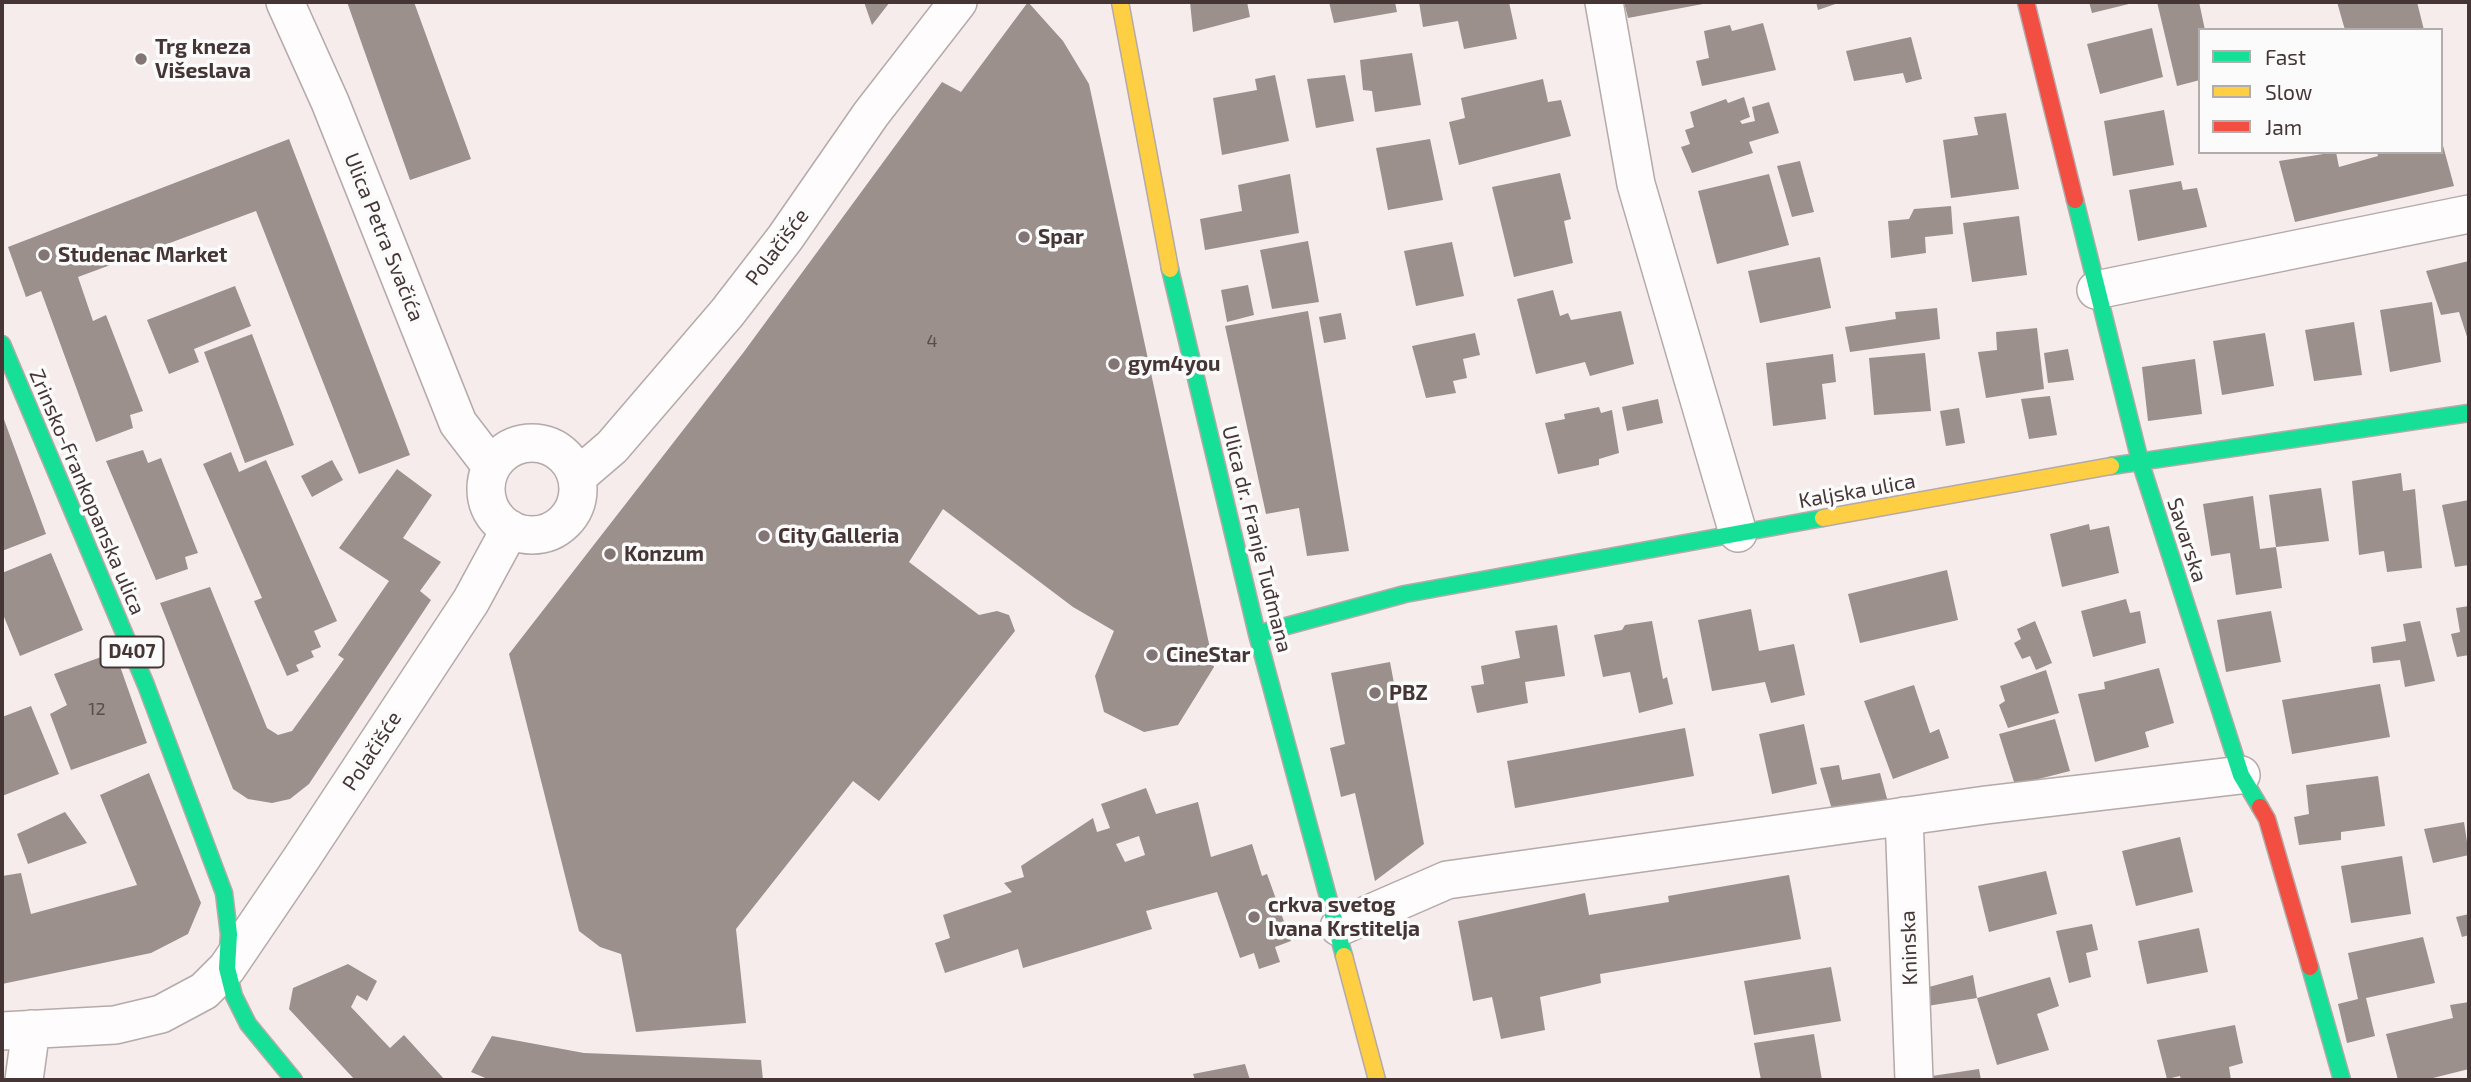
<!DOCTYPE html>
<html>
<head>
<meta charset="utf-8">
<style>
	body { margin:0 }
	#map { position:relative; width:2471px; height:1082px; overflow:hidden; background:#f6ecec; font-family:"Exo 2",sans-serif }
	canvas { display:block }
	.frame { position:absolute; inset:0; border:4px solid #453535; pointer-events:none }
	.legend { position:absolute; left:2198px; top:28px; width:245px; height:126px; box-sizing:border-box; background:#fbfbfb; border:2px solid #b2acac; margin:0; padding:9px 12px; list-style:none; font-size:21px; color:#453535 }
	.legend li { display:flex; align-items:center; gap:14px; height:35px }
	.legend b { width:35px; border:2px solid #b2acac }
</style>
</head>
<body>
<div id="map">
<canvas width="2471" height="1082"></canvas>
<div class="frame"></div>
<ul class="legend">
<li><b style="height:9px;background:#16e098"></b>Fast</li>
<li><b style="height:9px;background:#ffcf43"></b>Slow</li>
<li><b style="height:9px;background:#f24e42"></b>Jam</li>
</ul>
</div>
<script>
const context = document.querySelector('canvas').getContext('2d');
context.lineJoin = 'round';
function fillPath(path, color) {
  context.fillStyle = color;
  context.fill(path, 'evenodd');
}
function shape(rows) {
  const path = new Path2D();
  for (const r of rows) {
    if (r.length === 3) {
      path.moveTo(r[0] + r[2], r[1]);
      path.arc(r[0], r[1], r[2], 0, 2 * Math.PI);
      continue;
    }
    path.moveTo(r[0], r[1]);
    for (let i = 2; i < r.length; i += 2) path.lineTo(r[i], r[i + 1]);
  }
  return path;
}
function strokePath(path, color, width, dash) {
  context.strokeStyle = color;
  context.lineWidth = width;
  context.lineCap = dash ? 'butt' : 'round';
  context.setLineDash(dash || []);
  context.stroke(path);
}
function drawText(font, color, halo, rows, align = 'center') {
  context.font = font + ' "Exo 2",sans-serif';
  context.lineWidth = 7;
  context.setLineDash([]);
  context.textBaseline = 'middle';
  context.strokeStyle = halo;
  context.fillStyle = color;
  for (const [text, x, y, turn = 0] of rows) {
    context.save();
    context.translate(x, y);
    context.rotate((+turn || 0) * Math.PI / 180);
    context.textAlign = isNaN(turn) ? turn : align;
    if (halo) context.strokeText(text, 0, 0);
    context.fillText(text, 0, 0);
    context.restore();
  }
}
const building = shape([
	[347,2,414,2,471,159,410,180],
	[864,2,890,2,872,25],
	[1028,2,1063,41,1089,84,1214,667,1178,725,1144,732,1104,712,1095,676,1114,631,1073,607,943,509,909,562,979,615,997,611,1009,615,1015,631,879,801,853,781,736,929,746,1023,636,1032,621,954,600,947,579,931,509,654,743,353,942,82,961,92],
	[1190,2,1247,2,1250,17,1193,32],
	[1329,2,1395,2,1397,12,1334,23],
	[1419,2,1509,2,1517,39,1464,49,1458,21,1423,27],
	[1624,2,1703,2,1703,4,1628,18],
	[1816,2,1841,2,1818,10],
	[2089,2,2133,2,2133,3,2092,13],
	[2157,2,2199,2,2205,30,2200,30,2200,80,2177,86],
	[2337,2,2417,2,2424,30,2345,30],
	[1763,23,1776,70,1702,86,1696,61,1709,58,1704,31,1730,25,1732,31],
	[2152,28,2163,77,2100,94,2087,44],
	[1911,37,1922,79,1906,83,1903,73,1854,81,1846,51],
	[1412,53,1421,105,1375,112,1372,91,1363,90,1360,60],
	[1275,75,1289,141,1222,155,1213,98,1257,90,1255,79],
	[1345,75,1354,121,1316,128,1307,79],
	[1543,79,1548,102,1561,100,1571,136,1459,165,1449,122,1465,118,1461,98],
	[1744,97,1750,117,1740,121,1742,124,1755,121,1752,107,1769,102,1779,133,1749,142,1753,153,1692,173,1681,147,1690,144,1685,130,1694,127,1690,112,1726,99,1728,103],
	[2164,110,2174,165,2113,176,2104,121],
	[2006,113,2019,189,1951,198,1943,140,1978,135,1974,117],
	[289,139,410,455,359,474,256,211,78,277,93,321,106,315,143,411,130,415,133,428,96,442,41,291,26,297,8,247],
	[1430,139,1443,200,1388,210,1376,148],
	[2442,142,2454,186,2295,222,2279,161,2336,152,2339,167,2378,156,2377,152,2441,152],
	[1800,161,1814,212,1792,217,1777,166],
	[1560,173,1571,219,1564,221,1573,263,1514,277,1492,187],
	[1290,174,1299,233,1205,250,1200,219,1242,211,1238,185],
	[1769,174,1789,245,1717,264,1698,191],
	[2181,181,2183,190,2197,188,2207,227,2138,241,2129,190],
	[1951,206,1953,234,1925,237,1926,253,1891,258,1888,221,1909,219,1914,209],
	[2019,216,2027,275,1972,282,1963,223],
	[1308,241,1319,302,1272,309,1260,250],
	[1452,242,1464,296,1416,306,1404,251],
	[1820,257,1831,308,1760,323,1748,271],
	[2469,261,2469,343,2459,312,2441,315,2426,271],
	[1248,285,1254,315,1227,322,1221,290],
	[235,286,251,326,194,349,199,362,169,374,147,320],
	[1553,290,1560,316,1568,313,1571,320,1621,311,1634,364,1590,376,1585,362,1536,374,1517,299],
	[2432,302,2441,362,2390,372,2380,310],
	[1937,308,1940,339,1850,352,1845,327,1896,319,1895,312],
	[1308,311,1349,551,1307,556,1299,508,1266,514,1225,326],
	[1341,313,1346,339,1324,343,1319,317],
	[2354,322,2362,375,2314,381,2305,330],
	[2037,328,2044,389,1986,398,1978,352,1997,350,1996,332],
	[1475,333,1480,355,1463,359,1467,378,1453,381,1456,393,1426,398,1412,346],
	[2265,333,2274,386,2222,395,2213,341],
	[252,334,294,445,245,463,204,352],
	[2068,349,2074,380,2048,383,2044,353],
	[1925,353,1931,411,1874,415,1869,358],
	[1833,354,1836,382,1822,384,1826,419,1773,426,1766,363],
	[2195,359,2202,414,2148,421,2142,367],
	[2050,396,2057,435,2029,439,2021,399],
	[1658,399,1663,423,1627,431,1622,407],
	[1599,407,1601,413,1612,410,1619,453,1599,459,1599,465,1558,474,1545,423,1565,419,1564,414],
	[1959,408,1965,443,1946,446,1940,411],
	[2,414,46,534,2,551],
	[143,450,148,463,161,458,198,553,185,557,188,569,156,580,106,461],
	[231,452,239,472,266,460,337,621,314,631,321,647,311,651,314,657,296,665,299,671,287,676,254,601,262,598,203,464],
	[332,460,343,480,312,497,301,476],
	[397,469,432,495,403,538,441,562,420,591,431,600,309,784,290,799,272,803,248,799,233,789,160,603,210,587,267,728,278,735,292,731,344,659,338,655,389,581,339,548],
	[2401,473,2403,491,2415,489,2422,568,2387,572,2384,551,2359,555,2352,481],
	[2321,488,2329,541,2276,547,2282,588,2236,595,2230,553,2211,556,2203,504,2253,496,2260,549,2276,547,2269,495],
	[2469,500,2469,565,2455,567,2442,505],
	[2089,524,2090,530,2109,526,2119,573,2062,587,2050,534],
	[51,553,83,630,20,656,2,612,2,573],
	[1947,570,1958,620,1860,643,1848,594],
	[2126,599,2130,613,2140,611,2146,643,2093,657,2081,611],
	[2469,606,2469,655,2457,657,2451,634,2460,632,2456,608],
	[1751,609,1759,651,1794,644,1805,695,1771,703,1765,682,1712,691,1698,620],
	[2271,611,2281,662,2226,672,2217,620],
	[1652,621,1663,679,1667,677,1673,704,1639,713,1630,672,1603,677,1594,635,1622,630,1625,625],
	[2035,621,2052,663,2036,670,2030,656,2022,659,2014,643,2021,639,2017,629],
	[2420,621,2435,681,2405,687,2400,660,2373,663,2371,647,2406,641,2403,624],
	[1557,625,1565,676,1525,682,1528,703,1477,713,1471,686,1484,684,1481,666,1520,658,1515,631],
	[115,652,147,743,71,770,50,714,67,705,54,674],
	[1390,662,1424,844,1375,881,1355,793,1341,797,1330,748,1345,744,1331,673],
	[2159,668,2174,723,2145,732,2149,747,2095,762,2078,694,2105,689,2104,682],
	[2046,670,2059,713,2008,728,1999,705,2005,701,2000,686],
	[2380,684,2390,737,2292,754,2282,700],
	[1914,685,1930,733,1939,729,1949,758,1893,779,1864,701],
	[31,706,59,774,2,796,2,717],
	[2055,719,2070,771,2015,785,1999,734],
	[1804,724,1817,784,1772,794,1759,734],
	[1685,728,1694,776,1515,808,1507,761],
	[1839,765,1842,780,1880,773,1888,802,1833,813,1820,768],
	[149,773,201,903,188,934,151,953,2,984,2,876,21,873,31,914,137,885,100,795],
	[2378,776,2385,826,2341,832,2341,840,2299,845,2294,817,2309,814,2306,785],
	[1146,788,1156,814,1198,802,1211,857,1252,844,1262,876,1267,874,1291,941,1275,947,1280,962,1259,969,1254,953,1240,958,1217,892,1146,911,1152,929,1023,968,1018,949,945,973,935,943,950,938,943,915,1012,892,1004,883,1024,877,1021,866,1093,818,1097,832,1110,828,1101,804],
	[1139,836,1145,855,1125,862,1116,844],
	[65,812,87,843,28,864,17,834],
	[2464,822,2469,855,2433,863,2424,829],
	[2180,837,2193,892,2136,906,2122,851],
	[2402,856,2411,914,2351,923,2341,866],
	[2046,871,2057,914,1989,932,1978,886],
	[1789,875,1801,939,1600,974,1601,983,1540,997,1545,1030,1501,1039,1492,997,1473,1001,1458,921,1585,893,1589,915,1669,902,1668,896],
	[2469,914,2469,935,2462,937,2456,917],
	[2092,924,2098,950,2086,953,2091,977,2069,983,2056,931],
	[2199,928,2208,972,2147,984,2138,941],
	[2423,937,2435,983,2366,998,2375,1036,2347,1043,2338,1004,2358,999,2348,953],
	[348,964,377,981,367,1001,357,995,351,1007,390,1048,404,1035,445,1080,355,1080,289,1009,293,988],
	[1831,967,1841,1021,1754,1035,1744,981],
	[1973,975,1977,998,1921,1007,1918,990],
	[2050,977,2059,1006,2037,1014,2049,1050,1997,1065,1977,998],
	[2469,1002,2469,1069,2425,1080,2398,1080,2386,1034,2453,1018,2450,1005],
	[2235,1025,2243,1063,2229,1067,2231,1080,2181,1080,2180,1076,2167,1079,2157,1040],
	[1814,1034,1822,1080,1761,1080,1754,1043],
	[492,1036,584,1053,761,1060,763,1080,490,1080,471,1072],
	[1245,1064,1250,1080,1195,1080,1193,1074],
	[1979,1069,1981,1080,1925,1080,1925,1077]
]);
const street = shape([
	[285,2,330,102,458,423,491,466],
	[1604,2,1636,184,1738,533],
	[2096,290,2469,214],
	[532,489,46],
	[577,477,612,447,727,313,785,238,871,114,958,2],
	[1904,816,1914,1080],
	[1339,927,1447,880,1986,805,2241,775],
	[2,1031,115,1025,161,1014,204,991,227,968,301,859,471,601,510,529],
	[24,1080,31,1029]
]);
const fast = shape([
	[2075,200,2140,461,2241,775,2260,807],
	[1170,269,1257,634,1344,956],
	[2,344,146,685,224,893,229,934,227,968,234,996,248,1024,294,1080],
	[2111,466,2469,413],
	[1257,634,1405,594,1823,518],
	[2310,967,2342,1080]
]);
const slow = shape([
	[1120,2,1170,269],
	[1823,518,2111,466],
	[1344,956,1377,1080]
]);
const jam = shape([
	[2026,2,2075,200],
	[2260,807,2267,819,2310,967]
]);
const markers = [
	[141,59,7,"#837575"],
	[1024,237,7,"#837575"],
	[44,255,7,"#837575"],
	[1114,364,7,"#837575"],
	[764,536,7,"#837575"],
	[610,554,7,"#837575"],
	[1152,655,7,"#837575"],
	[1375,693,7,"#837575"],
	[1254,917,7,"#837575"]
];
const numberNames = [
	["4",932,341],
	["12",97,709]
];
const shields = [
	[132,652,63]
];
const shieldNames = [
	["D407",132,652]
];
const poiNames = [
	["Trg kneza",155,47],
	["Višeslava",155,71],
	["Spar",1038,237],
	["Studenac Market",58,255],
	["gym4you",1128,364],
	["City Galleria",778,536],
	["Konzum",624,554],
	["CineStar",1166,655],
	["PBZ",1389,693],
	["crkva svetog",1268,905],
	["Ivana Krstitelja",1268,929]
];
const streetNames = [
	["Ulica Petra Svačića",384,237,68],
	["Polačišće",777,247,-53],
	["Kaljska ulica",1857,491,-10],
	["Zrinsko-Frankopanska ulica",87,492,67],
	["Ulica dr. Franje Tuđmana",1257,539,76],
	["Savarska",2187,540,72],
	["Polačišće",372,751,-57],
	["Kninska",1909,948,-92]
];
fillPath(building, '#9b908c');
strokePath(street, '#b5a9a9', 40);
strokePath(fast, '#b5a9a9', 19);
strokePath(slow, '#b5a9a9', 19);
strokePath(jam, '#b5a9a9', 19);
strokePath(street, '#fefcfc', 37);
strokePath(fast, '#16e098', 16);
strokePath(slow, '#ffcf43', 16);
strokePath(jam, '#f24e42', 16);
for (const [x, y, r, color] of markers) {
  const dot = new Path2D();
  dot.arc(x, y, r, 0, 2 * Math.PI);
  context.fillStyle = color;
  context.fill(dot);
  strokePath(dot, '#fbfbfb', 2.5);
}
drawText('18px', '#5a4c4b', null, numberNames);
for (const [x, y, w] of shields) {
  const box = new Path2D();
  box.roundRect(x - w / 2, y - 15.5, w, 31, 5);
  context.fillStyle = '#fbfbfb';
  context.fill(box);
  strokePath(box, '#453535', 2);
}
drawText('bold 19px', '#453535', null, shieldNames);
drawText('bold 21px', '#453535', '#fbfbfb', poiNames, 'left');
drawText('21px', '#453535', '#fbfbfb', streetNames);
</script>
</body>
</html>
